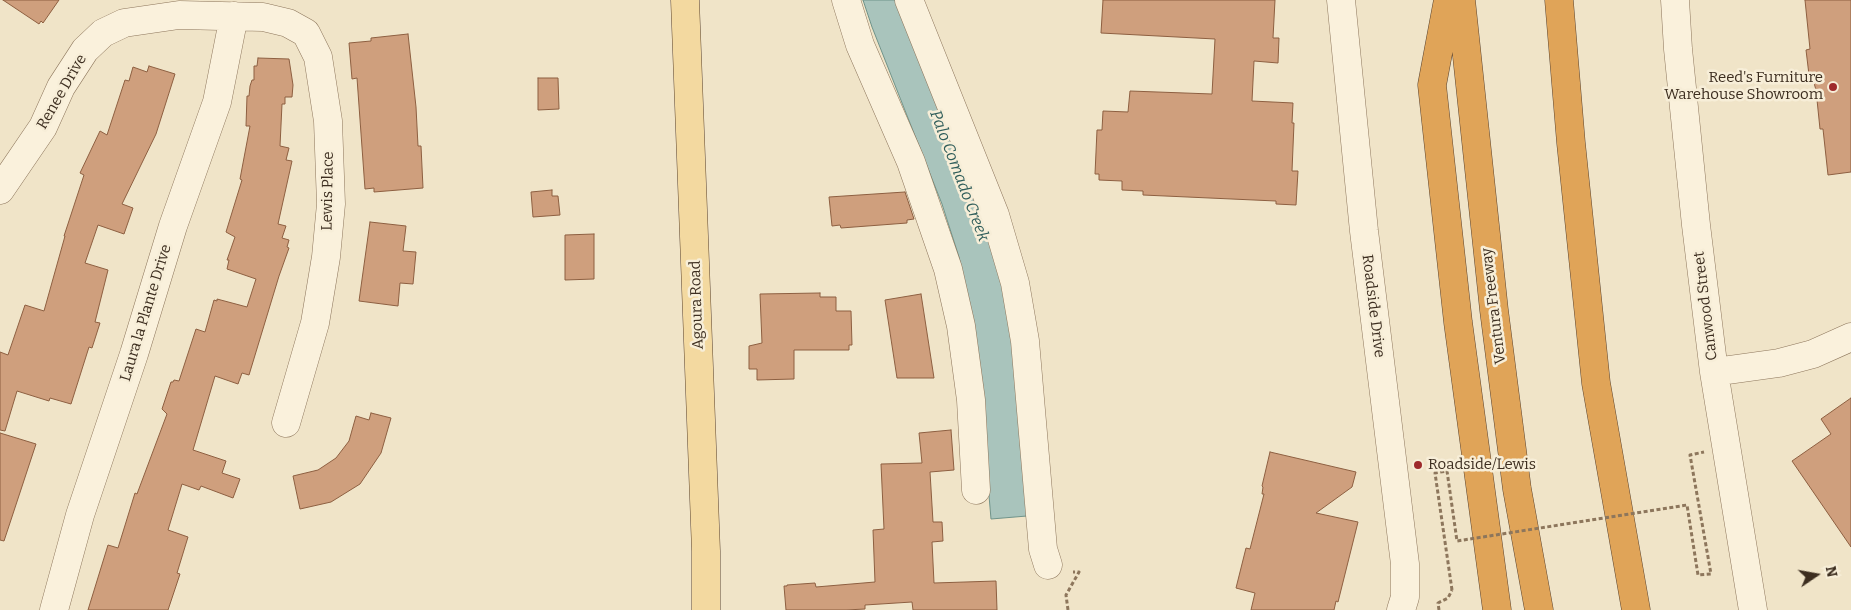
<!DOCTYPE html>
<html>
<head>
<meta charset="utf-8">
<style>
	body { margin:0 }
	#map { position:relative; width:1851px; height:610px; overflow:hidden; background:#f0e4c8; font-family:Bitter,serif }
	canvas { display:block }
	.north { position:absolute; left:1791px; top:550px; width:50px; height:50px; -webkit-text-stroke:4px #f7eed8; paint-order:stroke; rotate:78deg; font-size:14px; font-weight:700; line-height:20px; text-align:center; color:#3d2e20 }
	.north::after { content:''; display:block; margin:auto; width:18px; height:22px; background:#3d2e20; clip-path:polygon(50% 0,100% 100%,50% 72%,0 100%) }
</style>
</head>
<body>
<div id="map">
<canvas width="1851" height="610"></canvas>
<div class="north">N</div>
</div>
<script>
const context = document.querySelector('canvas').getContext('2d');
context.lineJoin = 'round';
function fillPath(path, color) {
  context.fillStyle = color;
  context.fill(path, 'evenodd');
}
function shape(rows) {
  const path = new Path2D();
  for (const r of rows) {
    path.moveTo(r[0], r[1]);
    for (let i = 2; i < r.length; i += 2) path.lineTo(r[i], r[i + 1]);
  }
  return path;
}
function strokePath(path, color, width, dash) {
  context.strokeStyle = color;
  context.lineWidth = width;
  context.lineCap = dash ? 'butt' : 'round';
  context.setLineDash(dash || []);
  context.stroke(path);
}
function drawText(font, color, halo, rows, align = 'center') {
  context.font = font + ' Bitter,serif';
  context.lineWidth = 5;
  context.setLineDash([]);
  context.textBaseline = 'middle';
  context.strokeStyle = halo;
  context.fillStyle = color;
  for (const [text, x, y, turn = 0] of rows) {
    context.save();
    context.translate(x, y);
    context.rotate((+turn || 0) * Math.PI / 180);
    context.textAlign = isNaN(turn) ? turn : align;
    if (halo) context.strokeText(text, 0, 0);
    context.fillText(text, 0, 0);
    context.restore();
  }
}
const water = shape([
	[863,0,897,0,996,255,1011,332,1027,516,991,519,975,331,959,257,942,204,872,27,863,0]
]);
const building = shape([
	[3,0,59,0,43,23,41,21,39,24,3,0],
	[1103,0,1275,0,1273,38,1279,38,1278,63,1254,61,1252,101,1293,103,1292,123,1294,123,1292,171,1298,171,1296,205,1276,204,1276,201,1143,195,1143,191,1122,190,1122,181,1099,180,1099,174,1095,174,1097,130,1102,130,1103,111,1128,112,1130,91,1212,94,1215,39,1101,33,1103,0],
	[1805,0,1851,0,1851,172,1828,175,1823,129,1820,129,1816,90,1814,83,1810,83,1806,50,1810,49,1805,0],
	[408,34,416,107,418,146,421,146,423,188,374,192,374,188,365,189,357,78,352,79,349,43,371,41,371,38,408,34],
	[258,58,289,59,293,85,292,97,285,97,285,104,282,104,280,146,289,148,286,160,292,161,278,224,286,226,282,238,289,240,287,247,289,248,279,276,249,375,242,373,238,384,215,376,193,450,226,461,222,473,240,479,233,498,201,486,199,490,182,484,168,530,188,537,177,573,180,574,168,610,88,610,108,545,118,548,135,493,137,494,167,414,162,409,171,382,173,382,174,380,179,381,196,329,205,332,214,300,217,301,217,299,247,307,256,279,227,269,229,260,227,260,235,237,226,232,242,180,240,179,250,126,246,126,247,96,249,96,250,86,252,80,254,80,254,66,257,66,258,58],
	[149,66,175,74,156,134,122,204,133,208,124,234,98,225,85,263,108,270,95,322,100,323,92,348,89,347,71,404,50,398,49,401,17,391,5,431,0,430,0,352,8,355,25,305,44,311,65,236,64,236,84,175,80,173,100,131,107,135,125,80,129,81,133,67,147,72,149,66],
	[538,78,558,78,559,109,538,110,538,78],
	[552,190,552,196,558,196,560,215,533,217,531,192,552,190],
	[905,192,914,219,907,220,907,223,841,228,840,225,832,226,829,197,905,192],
	[370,222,406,226,403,251,416,252,413,284,400,283,398,306,359,301,370,222],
	[594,234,594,279,565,280,565,235,594,234],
	[820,293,820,297,836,297,836,311,851,311,852,345,849,345,849,350,794,350,794,379,757,380,757,369,749,369,749,346,762,343,760,294,820,293],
	[921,294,934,378,897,378,885,300,921,294],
	[1851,398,1851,547,1792,461,1831,434,1821,419,1851,398],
	[371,413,391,418,381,453,360,484,331,502,300,509,293,476,318,470,336,458,349,441,356,416,369,420,371,413],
	[951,430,954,470,930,472,933,522,942,522,943,541,932,542,934,583,996,581,997,610,913,610,912,602,865,605,865,609,846,610,786,610,784,586,787,586,787,585,815,583,816,587,875,582,873,530,884,529,881,464,922,463,919,433,951,430],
	[0,433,36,444,4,541,0,540,0,433],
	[1270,452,1356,472,1352,487,1316,513,1358,522,1338,602,1336,601,1334,610,1251,610,1255,593,1236,588,1246,548,1250,549,1264,494,1262,494,1263,487,1262,486,1270,452]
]);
const path = shape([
	[1068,610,1066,595,1079,572,1073,572],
	[1439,610,1438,603,1448,598,1452,590]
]);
const minor = shape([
	[846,0,860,45,911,162,948,269,961,326,971,400,976,490],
	[909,0,995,215,1015,283,1025,341,1043,549,1048,565],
	[1341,0,1364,231,1405,564,1405,597,1401,610],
	[1675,0,1678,49,1696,225,1714,372,1753,610],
	[0,190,43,127,61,87,85,50,103,33,124,23,179,15,263,17,288,23,306,33,318,57,328,121,331,204,326,257,315,323,286,423],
	[1714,372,1779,363,1813,354,1851,337],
	[54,610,80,515,134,354,173,226,217,102,234,16]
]);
const major = shape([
	[685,0,706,551,706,610]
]);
const highway = shape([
	[1448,0,1432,85,1458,322,1497,610],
	[1461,0,1494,310,1517,489,1539,610],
	[1559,0,1571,143,1596,383,1636,610]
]);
const pathBridge = shape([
	[1452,590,1435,473,1447,471,1457,541,1687,505,1698,575,1711,574,1690,455,1704,452]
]);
const markers = [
	[1833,87,5,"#9e2a2b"],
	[1418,465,5,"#9e2a2b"]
];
const poiNames = [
	["Reed's Furniture",1823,78],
	["Warehouse Showroom",1823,95],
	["Roadside/Lewis",1428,465,"left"]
];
const streetNames = [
	["Renee Drive",62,92,-60],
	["Lewis Place",328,191,-89],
	["Agoura Road",697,305,-92],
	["Roadside Drive",1373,306,83],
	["Ventura Freeway",1494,306,-97],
	["Canwood Street",1706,306,-97],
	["Laura la Plante Drive",146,313,-73]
];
const waterNames = [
	["Palo Comado Creek",959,176,69]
];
fillPath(water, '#a9c4bc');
strokePath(water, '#6f938a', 1);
fillPath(building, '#cf9f7d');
strokePath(building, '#8d5f41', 1);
strokePath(minor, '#8d765c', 29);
strokePath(major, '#5b4430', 29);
strokePath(highway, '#5b4430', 29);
strokePath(path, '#8d765c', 3, [4, 2.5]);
strokePath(minor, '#faf1dc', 28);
strokePath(major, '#f3d9a0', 28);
strokePath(highway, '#e0a458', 28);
strokePath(pathBridge, '#8d765c', 3, [4, 2.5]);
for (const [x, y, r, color] of markers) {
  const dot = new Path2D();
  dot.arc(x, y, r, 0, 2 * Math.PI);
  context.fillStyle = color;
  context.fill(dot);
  strokePath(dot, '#f7eed8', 2);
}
drawText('15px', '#3d2e20', '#f7eed8', poiNames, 'right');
drawText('15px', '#3d2e20', '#f7eed8', streetNames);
drawText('italic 16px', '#2f5d5a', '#f7eed8', waterNames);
</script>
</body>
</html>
